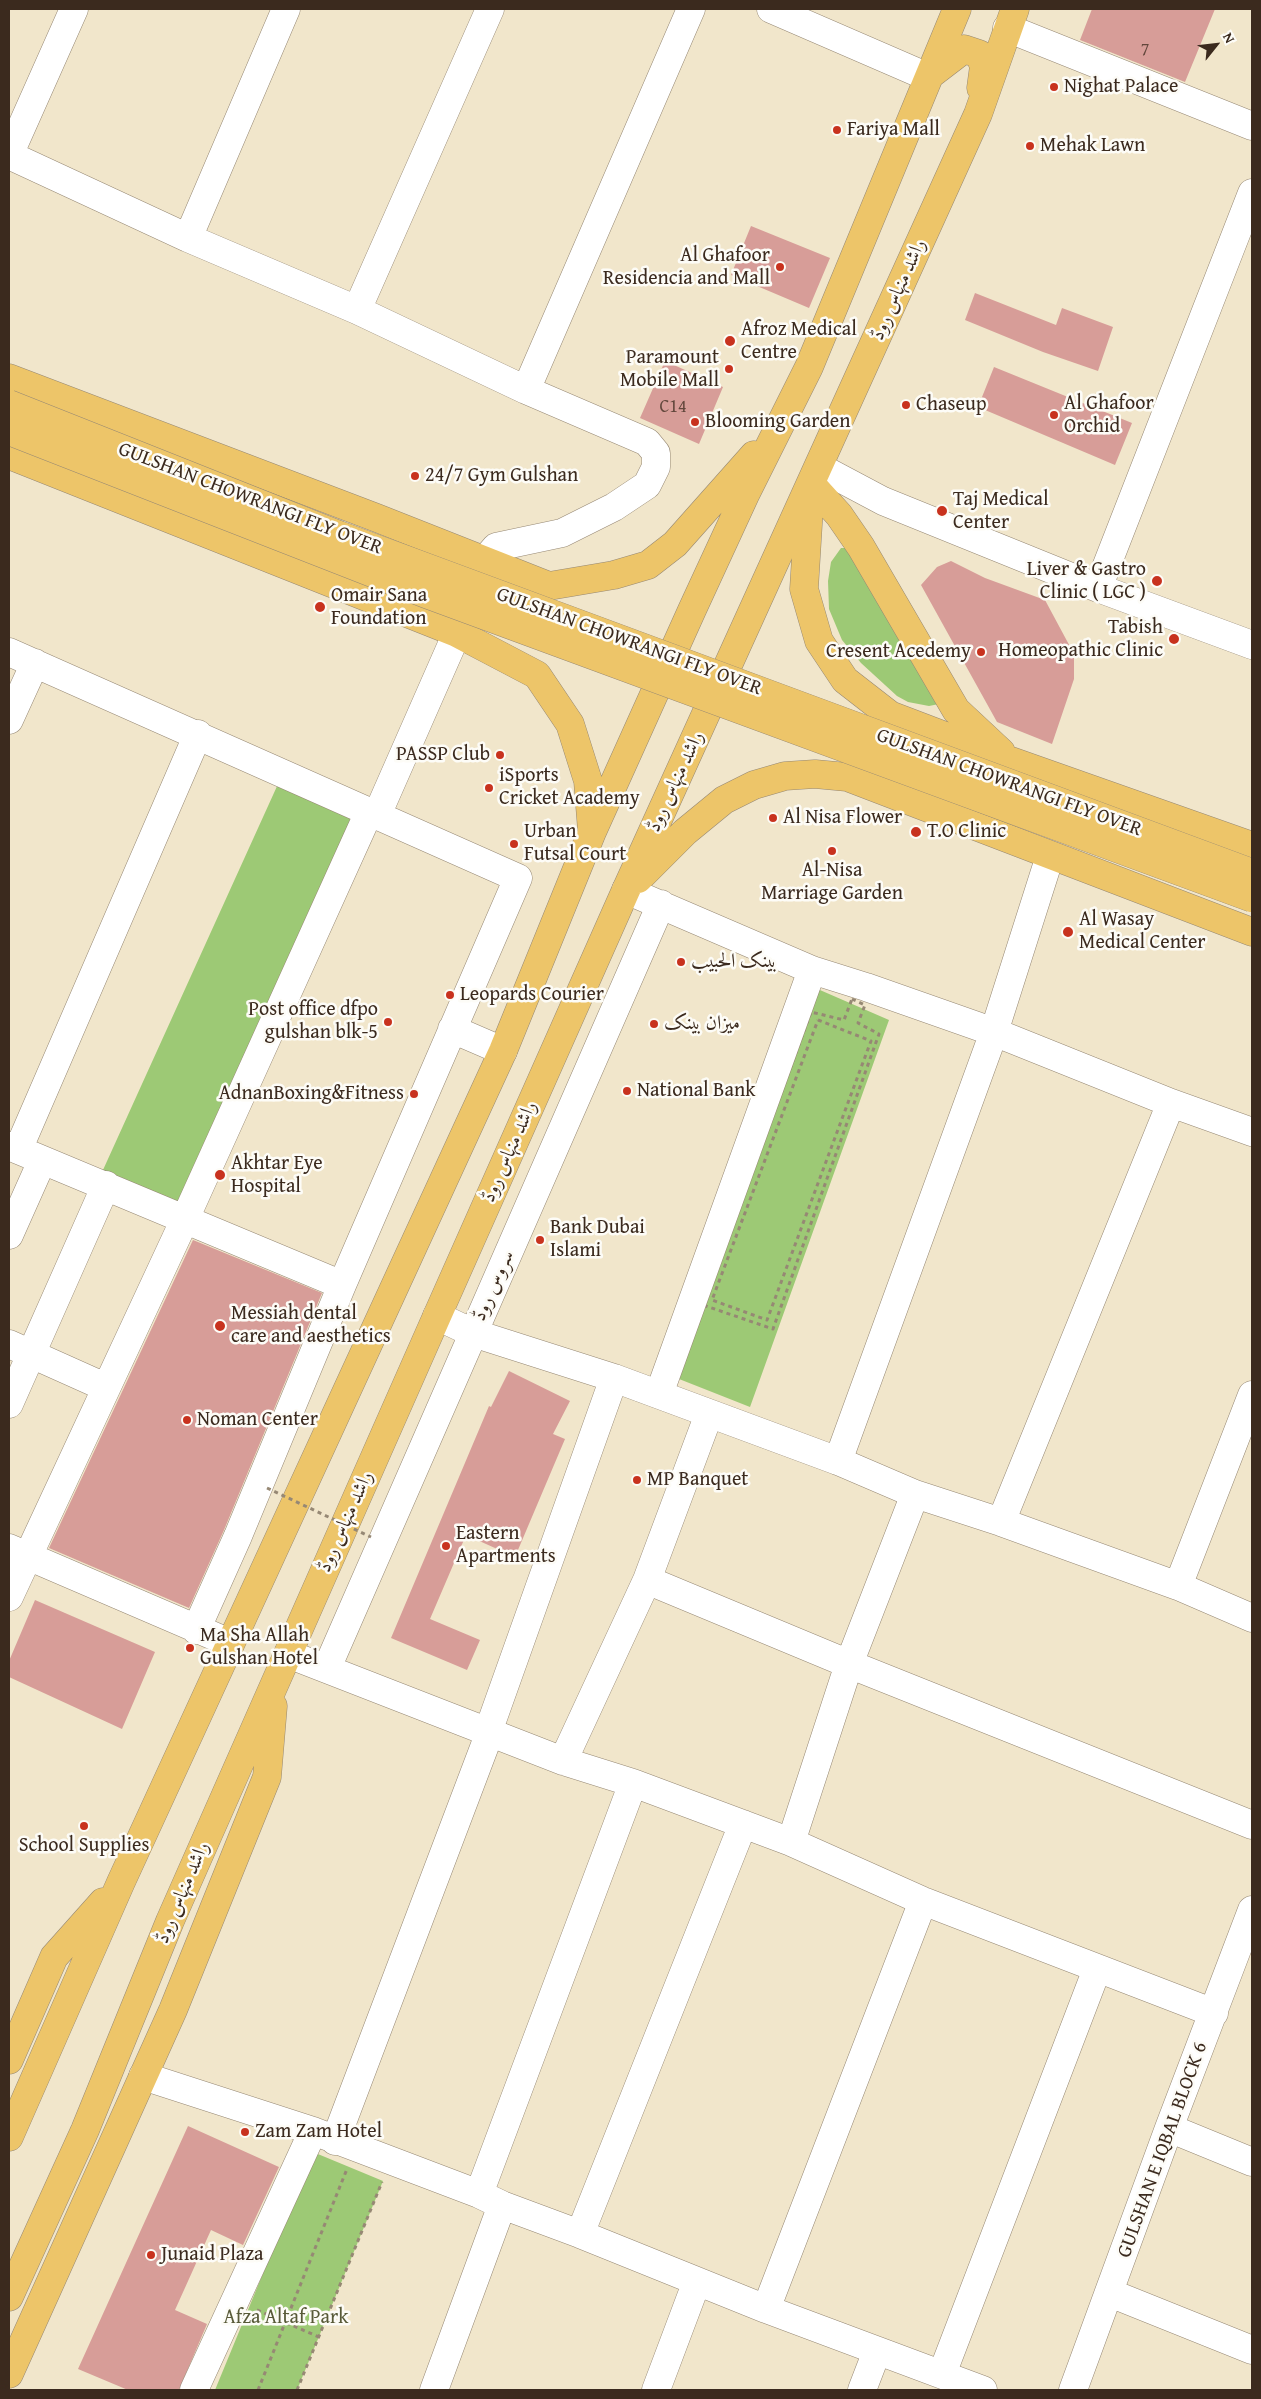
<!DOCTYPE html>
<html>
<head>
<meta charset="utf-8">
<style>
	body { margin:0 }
	#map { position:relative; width:1261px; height:2399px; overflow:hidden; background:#f1e6cb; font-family:"Gentium Book Plus",serif }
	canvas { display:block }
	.frame { position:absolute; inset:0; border:10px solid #3b2a1e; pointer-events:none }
	.north { position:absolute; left:1191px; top:20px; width:50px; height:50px; -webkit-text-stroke:4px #fdfcf7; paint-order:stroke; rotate:61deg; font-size:14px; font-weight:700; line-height:20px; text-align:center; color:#3b2a1e }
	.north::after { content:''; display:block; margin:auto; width:18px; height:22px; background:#3b2a1e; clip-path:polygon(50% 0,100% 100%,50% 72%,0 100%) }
</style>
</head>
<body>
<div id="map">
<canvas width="1261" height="2399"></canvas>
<div class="frame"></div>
<div class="north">N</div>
</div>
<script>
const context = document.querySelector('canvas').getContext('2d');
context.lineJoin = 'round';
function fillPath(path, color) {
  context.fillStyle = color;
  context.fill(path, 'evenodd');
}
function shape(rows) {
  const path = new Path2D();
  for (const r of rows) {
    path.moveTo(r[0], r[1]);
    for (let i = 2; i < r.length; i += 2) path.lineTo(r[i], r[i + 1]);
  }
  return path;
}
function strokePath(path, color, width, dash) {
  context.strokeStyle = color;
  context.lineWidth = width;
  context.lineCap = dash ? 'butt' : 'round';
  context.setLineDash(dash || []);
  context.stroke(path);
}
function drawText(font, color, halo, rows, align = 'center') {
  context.font = font + ' "Gentium Book Plus",Amiri,serif';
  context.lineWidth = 5;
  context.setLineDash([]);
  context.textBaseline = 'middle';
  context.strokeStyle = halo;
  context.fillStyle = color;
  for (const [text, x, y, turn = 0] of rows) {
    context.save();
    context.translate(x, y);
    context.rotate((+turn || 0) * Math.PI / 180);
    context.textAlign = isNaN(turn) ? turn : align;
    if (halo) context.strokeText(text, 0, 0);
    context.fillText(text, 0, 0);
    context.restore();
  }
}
const green = shape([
	[841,548,853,548,939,704,929,706,908,702,897,696,861,663,842,640,829,609,828,581,831,562],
	[283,773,369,812,185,1220,98,1181],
	[813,987,889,1020,750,1407,674,1377],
	[313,2152,383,2181,297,2390,215,2390]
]);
const building = shape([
	[1092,9,1215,9,1185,82,1080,40],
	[751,226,830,258,809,308,731,275],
	[975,293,1056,325,1062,308,1113,327,1098,371,1043,352,965,320],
	[665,361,723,387,699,444,640,418],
	[994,367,1132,423,1115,465,978,407],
	[951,561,985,578,1045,600,1074,654,1074,679,1052,744,997,722,921,585,937,567],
	[193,1240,322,1293,224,1530,189,1608,49,1548],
	[509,1371,570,1401,553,1434,565,1439,515,1557,466,1535,430,1619,480,1640,467,1670,391,1638,489,1406,491,1407],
	[35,1600,155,1652,122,1729,9,1677,9,1661],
	[188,2126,279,2167,243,2245,211,2230,175,2310,207,2324,179,2390,128,2390,78,2369]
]);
const path = shape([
	[852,999,865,1005,858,1023,879,1034,773,1329,703,1305,811,1012,844,1020,852,999],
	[818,1020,871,1041,767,1320,712,1300,818,1020],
	[257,2310,319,2337],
	[258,2390,347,2169],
	[297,2390,382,2182]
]);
const minor = shape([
	[771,9,928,77],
	[1007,28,1252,126],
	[9,155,188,238,357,310,526,390,647,442,656,453,656,467,647,485,614,507,562,533,496,547,484,561,457,633,377,815],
	[9,155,74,9],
	[188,238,286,9],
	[357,310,490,9],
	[526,390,691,9],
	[819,467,883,501,1098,588,1252,645],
	[1098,588,1252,193],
	[9,652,518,878,342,1285,238,1536,196,1630],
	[9,720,35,663],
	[626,890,812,970,866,987,994,1032,1171,1103,1252,1132],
	[452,1029,503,1051],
	[9,1146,342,1285],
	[18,1150,198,734],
	[9,1235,42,1161],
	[437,1316,473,1333,614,1378,838,1461,915,1494,1001,1522,1178,1586,1252,1618],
	[9,1344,105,1387],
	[659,1394,812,970],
	[9,1404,106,1185],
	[838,1461,994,1032,1050,856],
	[1001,1522,1171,1103],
	[9,1548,230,1643],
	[647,1580,849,1664,1252,1825],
	[1178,1586,1252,1395],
	[9,1597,185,1219,369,812],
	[288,1654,563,1761,633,1783,791,1842,923,1901,1214,2013],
	[327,1668,661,904],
	[488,1732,614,1378],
	[563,1761,647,1580,709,1414],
	[791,1842,849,1664,915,1494],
	[143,2076,313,2131,479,2194,502,2205,580,2234,766,2309,983,2390],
	[1169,2128,1252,2162],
	[335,2141,490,1732],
	[479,2194,633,1783],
	[580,2234,743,1824],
	[1110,2293,1252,2350],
	[766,2309,923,1901],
	[942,2374,1097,1969],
	[194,2390,313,2131],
	[434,2390,502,2205],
	[656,2390,697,2281],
	[862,2390,877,2351],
	[1073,2390,1169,2128,1252,1910]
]);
const major = shape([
	[930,75,964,49,979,54,984,66,981,88],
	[9,378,377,518,549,586,614,575,648,565,675,544,754,455],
	[9,455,457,633,537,675,570,724,588,781,592,831],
	[811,484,839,515,861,547,956,710,1001,752],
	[809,508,804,589,819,641,845,680,890,715,1011,761,1252,846],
	[638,879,685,832,724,800,754,785,785,776,815,774,847,777,1252,932],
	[9,2060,54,1957,103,1902],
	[9,2137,121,1882,503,1051,592,832,692,610,746,493,809,367,957,9],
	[9,2297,85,2130,170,1921,437,1316,626,890,978,114,1015,9],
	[9,2374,173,2010,267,1777,273,1706]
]);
const pathBridge = shape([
	[267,1488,371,1537]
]);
const majorBridge = shape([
	[9,404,339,535,1252,873],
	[9,431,426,594,1252,898]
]);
const markers = [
	[1054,87,5,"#c8321e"],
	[837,130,5,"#c8321e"],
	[1030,146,5,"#c8321e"],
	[780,267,5,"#c8321e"],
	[730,341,6,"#c8321e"],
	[729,369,5,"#c8321e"],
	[906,405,5,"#c8321e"],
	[1054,415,5,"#c8321e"],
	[695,422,5,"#c8321e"],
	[415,476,5,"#c8321e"],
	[942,511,6,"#c8321e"],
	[1157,581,6,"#c8321e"],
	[320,607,6,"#c8321e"],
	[1174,639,6,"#c8321e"],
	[981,652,5,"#c8321e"],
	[500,755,5,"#c8321e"],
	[489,788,5,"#c8321e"],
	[773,818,5,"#c8321e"],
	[916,832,6,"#c8321e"],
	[514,844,5,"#c8321e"],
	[832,851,5,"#c8321e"],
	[1068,932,6,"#c8321e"],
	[681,962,5,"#c8321e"],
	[450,995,5,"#c8321e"],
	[388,1022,5,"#c8321e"],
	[654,1024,5,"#c8321e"],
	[627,1091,5,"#c8321e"],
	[414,1094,5,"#c8321e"],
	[220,1175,6,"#c8321e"],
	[540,1240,5,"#c8321e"],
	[220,1326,6,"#c8321e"],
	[187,1420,5,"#c8321e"],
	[637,1480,5,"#c8321e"],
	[446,1546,5,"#c8321e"],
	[190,1648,5,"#c8321e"],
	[84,1826,5,"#c8321e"],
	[245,2132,5,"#c8321e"],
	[151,2255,5,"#c8321e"]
];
const numberNames = [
	["7",1145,50],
	["C14",673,407]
];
const poiNames = [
	["Nighat Palace",1064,87],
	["Fariya Mall",847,130],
	["Mehak Lawn",1040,146],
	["Al Ghafoor",770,256,"right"],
	["Residencia and Mall",770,279,"right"],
	["Afroz Medical",741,330],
	["Centre",741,353],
	["Paramount",719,358,"right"],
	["Mobile Mall",719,381,"right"],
	["Al Ghafoor",1064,404],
	["Orchid",1064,427],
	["Chaseup",916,405],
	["Blooming Garden",705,422],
	["24/7 Gym Gulshan",425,476],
	["Taj Medical",953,500],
	["Center",953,523],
	["Liver & Gastro",1146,570,"right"],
	["Clinic ( LGC )",1146,593,"right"],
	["Omair Sana",331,596],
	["Foundation",331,619],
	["Tabish",1163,628,"right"],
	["Homeopathic Clinic",1163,651,"right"],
	["Cresent Acedemy",971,652,"right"],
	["PASSP Club",490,755,"right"],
	["iSports",499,776],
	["Cricket Academy",499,799],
	["Al Nisa Flower",783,818],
	["Urban",524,832],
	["Futsal Court",524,855],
	["T.O Clinic",927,832],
	["Al-Nisa",832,871,"center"],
	["Marriage Garden",832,894,"center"],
	["Al Wasay",1079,920],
	["Medical Center",1079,943],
	["بينک الحبيب",691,962],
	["Leopards Courier",460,995],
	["Post office dfpo",378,1010,"right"],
	["gulshan blk-5",378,1033,"right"],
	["میزان بینک",664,1024],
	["National Bank",637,1091],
	["AdnanBoxing&Fitness",404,1094,"right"],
	["Akhtar Eye",231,1164],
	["Hospital",231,1187],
	["Bank Dubai",550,1228],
	["Islami",550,1251],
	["Messiah dental",231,1314],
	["care and aesthetics",231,1337],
	["Noman Center",197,1420],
	["MP Banquet",647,1480],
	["Eastern",456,1534],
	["Apartments",456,1557],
	["Ma Sha Allah",200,1636],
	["Gulshan Hotel",200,1659],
	["School Supplies",84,1846,"center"],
	["Zam Zam Hotel",255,2132],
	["Junaid Plaza",161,2255]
];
const streetNames = [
	["راشد منہاس روڈ",899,290,-66],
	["GULSHAN CHOWRANGI FLY OVER",250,499,21],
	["GULSHAN CHOWRANGI FLY OVER",629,642,20],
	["راشد منہاس روڈ",676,782,-65],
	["GULSHAN CHOWRANGI FLY OVER",1009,783,20],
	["راشد منہاس روڈ",510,1152,-66],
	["سروس روڈ",494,1286,-66],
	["راشد منہاس روڈ",346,1522,-66],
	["راشد منہاس روڈ",183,1893,-67],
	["GULSHAN E IQBAL BLOCK 6",1163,2150,-70]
];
const parkNames = [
	["Afza Altaf Park",286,2318]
];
fillPath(green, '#9dc975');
fillPath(building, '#d79d98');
strokePath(minor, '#968874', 29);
strokePath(major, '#968874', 29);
strokePath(path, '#968874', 3, [4, 4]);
strokePath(minor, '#fff', 28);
strokePath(major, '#edc569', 28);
strokePath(majorBridge, '#968874', 29, []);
strokePath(pathBridge, '#968874', 3, [4, 4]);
strokePath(majorBridge, '#edc569', 28);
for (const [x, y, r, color] of markers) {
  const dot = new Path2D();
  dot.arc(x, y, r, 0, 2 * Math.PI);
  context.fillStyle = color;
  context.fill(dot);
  strokePath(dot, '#fdfcf7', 2);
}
drawText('18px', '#62473c', null, numberNames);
drawText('20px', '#3b2a1e', '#fdfcf7', poiNames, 'left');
drawText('20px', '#3b2a1e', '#fdfcf7', streetNames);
drawText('20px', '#585a38', '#fdfcf7', parkNames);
</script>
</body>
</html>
